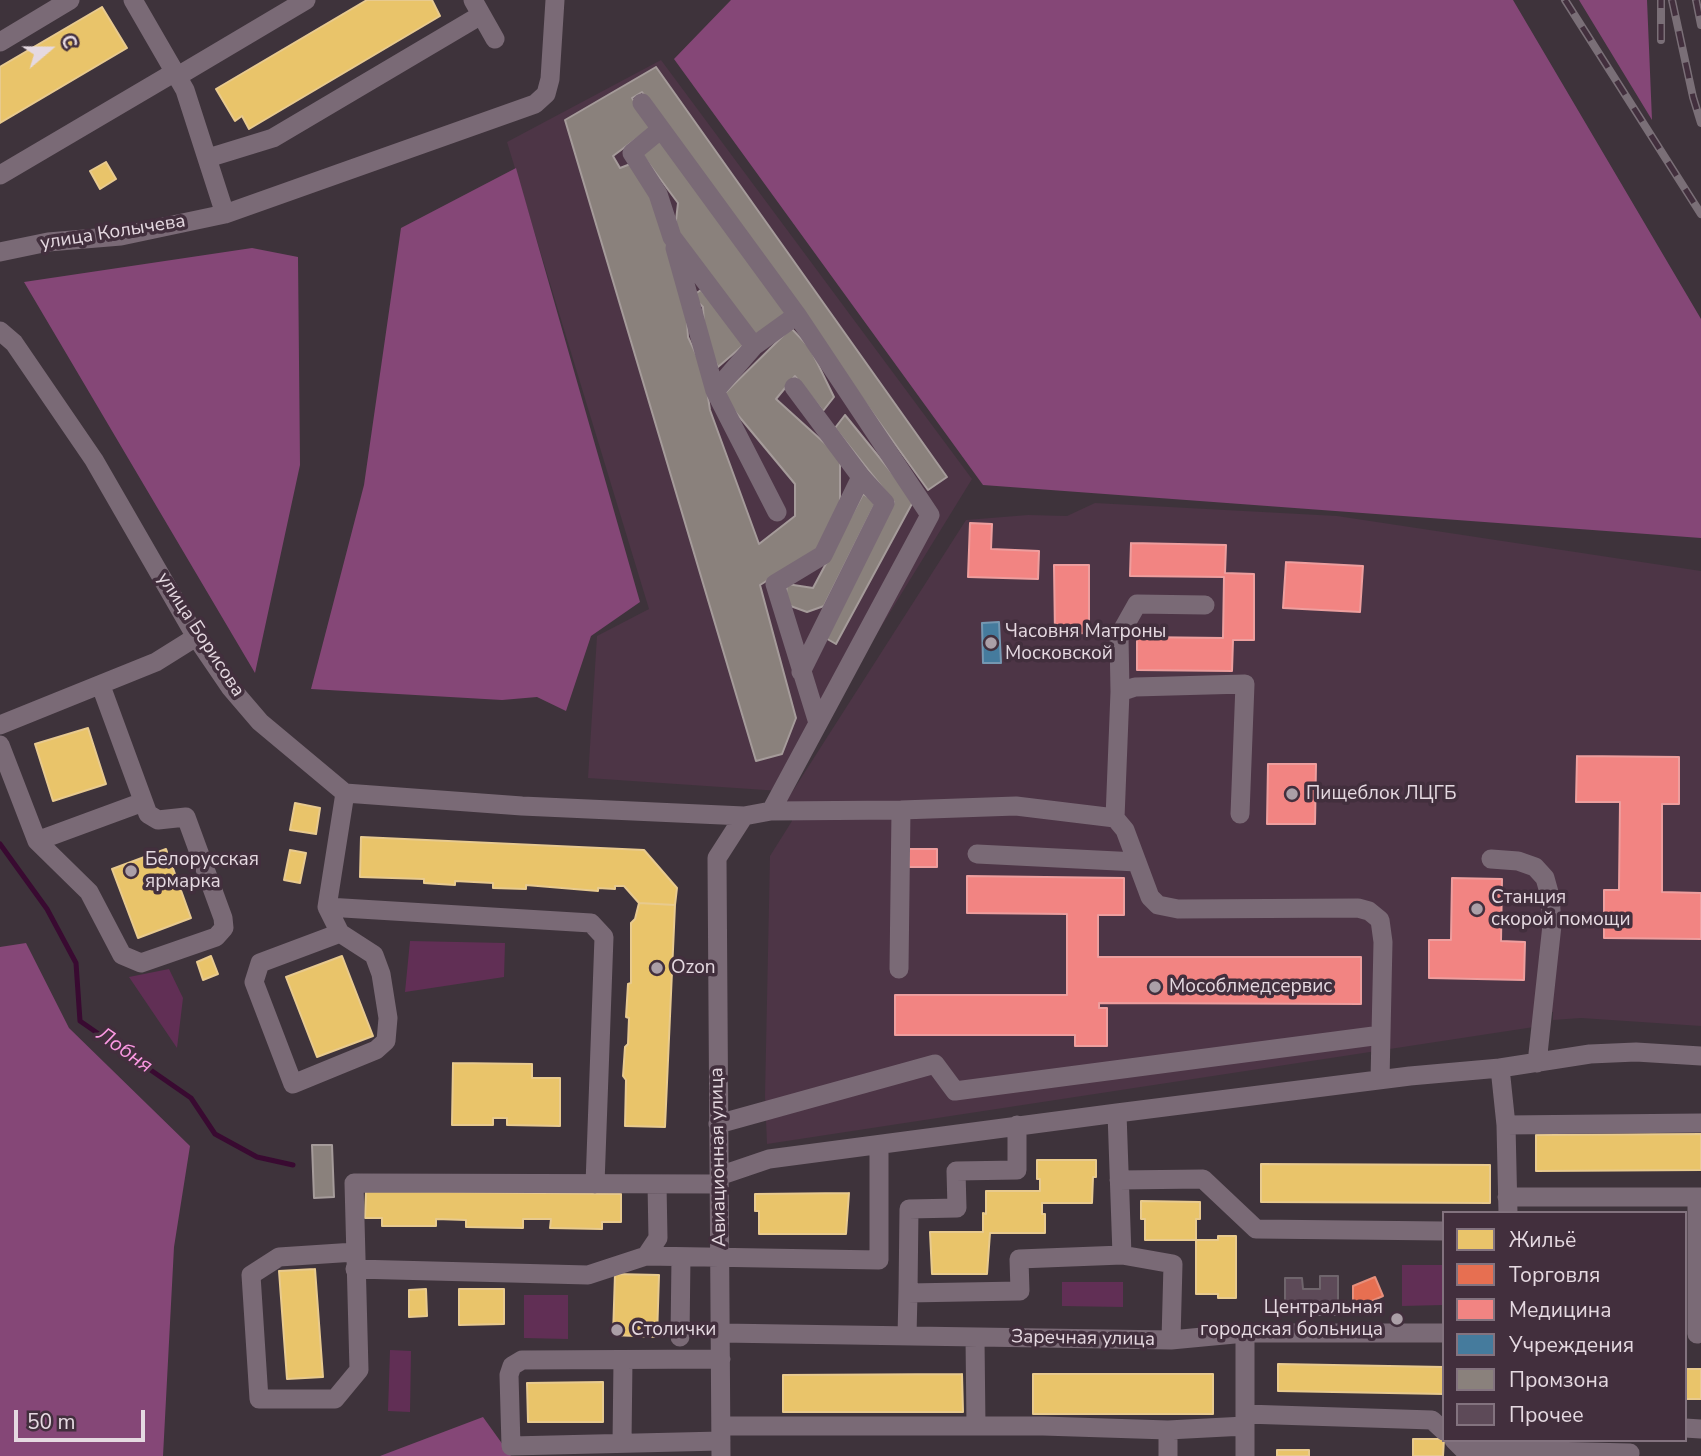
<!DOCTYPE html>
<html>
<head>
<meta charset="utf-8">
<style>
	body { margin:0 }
	#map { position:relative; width:1701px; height:1456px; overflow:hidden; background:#3e333b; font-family:"Nunito Sans",sans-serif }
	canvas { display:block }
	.legend { position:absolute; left:1442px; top:1211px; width:245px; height:231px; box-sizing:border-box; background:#422f3d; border:2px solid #83737f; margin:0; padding:9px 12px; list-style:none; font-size:21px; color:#e5d9e1 }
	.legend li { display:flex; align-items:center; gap:14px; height:35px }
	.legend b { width:35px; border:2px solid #83737f }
	.north { position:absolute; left:14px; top:14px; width:70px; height:70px; -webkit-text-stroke:5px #422f3d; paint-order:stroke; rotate:70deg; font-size:19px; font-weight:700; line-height:28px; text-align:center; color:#e5d9e1 }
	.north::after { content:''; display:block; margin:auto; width:24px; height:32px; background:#e5d9e1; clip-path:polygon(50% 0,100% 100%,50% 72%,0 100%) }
	.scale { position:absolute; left:14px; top:1410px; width:131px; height:32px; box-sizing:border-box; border:4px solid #e5d9e1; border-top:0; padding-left:9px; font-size:21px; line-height:24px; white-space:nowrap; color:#e5d9e1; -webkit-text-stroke:5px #422f3d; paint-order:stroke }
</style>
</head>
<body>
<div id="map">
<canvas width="1701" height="1456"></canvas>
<ul class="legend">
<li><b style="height:19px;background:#e9c46a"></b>Жильё</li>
<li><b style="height:19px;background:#e76f51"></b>Торговля</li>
<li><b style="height:19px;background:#f28482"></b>Медицина</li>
<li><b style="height:19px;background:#457b9d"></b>Учреждения</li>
<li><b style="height:19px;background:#8a817c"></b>Промзона</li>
<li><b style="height:19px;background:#5d4a58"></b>Прочее</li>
</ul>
<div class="north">С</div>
<div class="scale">50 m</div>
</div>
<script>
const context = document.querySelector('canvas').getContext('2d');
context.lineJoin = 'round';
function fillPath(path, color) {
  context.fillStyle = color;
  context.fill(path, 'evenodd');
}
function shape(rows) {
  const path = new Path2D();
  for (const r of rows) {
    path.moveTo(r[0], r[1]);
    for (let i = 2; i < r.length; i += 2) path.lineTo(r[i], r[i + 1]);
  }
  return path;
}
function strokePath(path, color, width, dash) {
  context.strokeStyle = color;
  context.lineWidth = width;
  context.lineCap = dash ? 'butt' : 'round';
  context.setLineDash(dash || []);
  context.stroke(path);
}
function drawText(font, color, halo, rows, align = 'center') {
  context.font = font + ' "Nunito Sans",sans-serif';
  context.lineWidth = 7;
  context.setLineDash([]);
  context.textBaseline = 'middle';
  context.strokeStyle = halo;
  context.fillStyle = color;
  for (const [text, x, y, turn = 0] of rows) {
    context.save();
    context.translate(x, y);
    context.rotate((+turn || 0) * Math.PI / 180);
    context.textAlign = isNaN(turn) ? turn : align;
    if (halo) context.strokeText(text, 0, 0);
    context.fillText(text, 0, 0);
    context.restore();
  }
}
const built = shape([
	[661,60,972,479,780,791,588,778,597,636,649,609,507,142],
	[1095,503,1337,516,1701,571,1701,1026,1581,1018,1553,1020,1553,1012,1542,1013,1534,1027,767,1144,765,1096,770,856,792,821,787,800,966,520,1028,515,1067,516]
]);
const green = shape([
	[410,941,505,943,504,977,405,992],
	[169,969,183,998,177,1048,129,977],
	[1402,1265,1444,1265,1444,1305,1402,1306],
	[1062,1282,1123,1282,1123,1307,1062,1306],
	[524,1295,568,1295,568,1339,524,1338],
	[390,1350,411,1351,410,1412,388,1411]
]);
const forest = shape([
	[731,0,1513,0,1701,319,1701,538,983,485,674,59],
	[1580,0,1647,0,1652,120,1579,0],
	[516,168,640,602,591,636,566,711,537,697,502,700,311,689,364,485,401,228],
	[252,248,298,257,300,465,255,673,24,282],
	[26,943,69,1028,190,1146,174,1247,163,1456,0,1456,0,947],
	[483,1417,511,1456,380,1456]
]);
const homes = shape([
	[367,0,432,0,440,16,249,129,242,116,235,121,216,89,367,0],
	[102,7,127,48,0,123,0,67,102,7],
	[106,162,116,179,100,189,90,171,106,162],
	[88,728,106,784,53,801,35,744,88,728],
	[295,803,320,808,316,834,290,830,295,803],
	[361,837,644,850,677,888,675,905,639,903,624,886,615,886,615,889,598,888,598,891,526,885,526,889,493,888,493,883,455,881,455,885,439,884,424,883,424,879,360,877,361,837],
	[166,849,191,918,138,938,112,869,166,849],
	[290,850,306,853,300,883,284,880,290,850],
	[639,903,675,905,665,1127,625,1126,626,1080,623,1076,625,1047,628,1044,629,1018,626,1017,628,984,631,983,631,923,635,919,639,903],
	[211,956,218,974,203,980,197,962,211,956],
	[342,956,373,1036,317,1057,286,977,342,956],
	[453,1063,532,1064,532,1078,560,1078,560,1126,507,1125,507,1118,493,1118,493,1125,452,1125,453,1063],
	[1701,1134,1701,1170,1536,1171,1536,1135,1701,1134],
	[1037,1160,1096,1160,1096,1177,1093,1177,1092,1203,1042,1203,1042,1214,1045,1214,1045,1233,990,1233,987,1274,932,1274,930,1232,983,1232,983,1213,986,1214,986,1191,1040,1191,1040,1179,1037,1179,1037,1160],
	[1261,1164,1490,1165,1490,1203,1261,1202,1261,1164],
	[366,1191,621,1194,621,1222,602,1222,602,1229,550,1228,551,1219,523,1219,523,1228,466,1227,466,1220,436,1219,436,1226,382,1226,382,1218,365,1218,366,1191],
	[849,1193,846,1234,759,1234,759,1211,755,1211,755,1194,849,1193],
	[1141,1201,1200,1202,1200,1219,1196,1219,1196,1240,1145,1240,1145,1219,1141,1219,1141,1201],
	[1218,1236,1236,1236,1236,1298,1218,1298,1218,1294,1196,1294,1196,1240,1218,1240,1218,1236],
	[315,1269,323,1377,287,1379,279,1271,315,1269],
	[615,1274,659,1275,657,1337,613,1335,615,1274],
	[426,1289,427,1316,409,1317,409,1290,426,1289],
	[459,1289,504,1289,504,1324,459,1325,459,1289],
	[1278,1364,1444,1367,1444,1394,1278,1391,1278,1364],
	[1685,1369,1701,1369,1701,1399,1685,1399,1685,1369],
	[962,1374,963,1412,783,1412,783,1375,962,1374],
	[1033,1374,1213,1374,1213,1414,1033,1414,1033,1374],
	[603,1382,603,1422,528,1422,527,1383,603,1382],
	[1413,1439,1444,1439,1443,1456,1413,1456,1413,1439],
	[1277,1450,1309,1450,1309,1456,1277,1456,1277,1450]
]);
const shops = shape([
	[1375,1277,1383,1296,1356,1308,1353,1304,1353,1286,1375,1277]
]);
const health = shape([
	[970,523,992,524,991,549,1039,551,1038,579,968,577,970,523],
	[1131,543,1226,545,1225,573,1254,574,1254,640,1233,640,1232,671,1137,670,1137,637,1223,638,1224,577,1130,576,1131,543],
	[1286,562,1363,566,1360,612,1283,608,1286,562],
	[1054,565,1089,565,1089,633,1055,634,1054,565],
	[1577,756,1679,757,1679,804,1662,804,1662,892,1701,893,1701,939,1604,938,1604,890,1619,890,1620,802,1576,802,1577,756],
	[1268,764,1316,764,1315,824,1267,824,1268,764],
	[909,849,937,849,937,867,909,867,909,849],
	[967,876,1124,878,1124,915,1098,915,1098,957,1361,957,1361,1004,1099,1003,1099,1008,1107,1008,1107,1046,1075,1046,1075,1035,895,1035,895,995,1067,995,1067,914,967,913,967,876],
	[1452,878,1502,879,1501,941,1525,942,1524,980,1429,978,1429,940,1451,940,1452,878]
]);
const public = shape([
	[999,622,1001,663,983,663,982,623,999,622]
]);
const industry = shape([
	[656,67,947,477,928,490,642,92,632,98,652,127,613,156,620,168,633,163,652,192,686,304,688,337,704,371,710,410,759,544,795,516,795,484,722,396,791,328,810,348,834,397,823,411,795,376,776,399,840,457,840,506,820,548,760,585,796,718,782,754,756,761,565,120,656,67],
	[660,139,789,311,755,336,675,229,678,203,641,153,660,139],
	[701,290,747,342,718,367,705,342,703,307,692,296,701,290],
	[845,415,914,500,836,644,822,636,894,502,835,428,845,415],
	[863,494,876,502,824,606,807,612,785,604,787,584,813,588,863,494],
	[312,1145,332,1145,334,1197,314,1198,312,1145]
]);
const stream = shape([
	[0,844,47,909,76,963,80,1021,191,1098,215,1134,257,1157,293,1165]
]);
const building = shape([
	[1320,1276,1338,1276,1338,1315,1285,1315,1285,1278,1302,1278,1303,1289,1320,1289,1320,1276]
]);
const minor = shape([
	[133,0,185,90,225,214],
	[473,0,495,39],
	[0,42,70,0],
	[178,76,306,0],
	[642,103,797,315,930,515,771,811],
	[660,130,632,153,658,194,672,237,754,346,797,315],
	[208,158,273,138,481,15],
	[0,175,175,72],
	[675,248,715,391,754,346],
	[0,252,48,242,121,236,225,214,535,104,546,94,550,79,555,0],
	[0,331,14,343,94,460,196,637,230,687,260,722,345,793,522,806,744,816],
	[794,387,861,477,823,555,775,584,818,723],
	[715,391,777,512],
	[801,672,885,503,861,477],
	[1120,692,1135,687,1245,684,1240,814],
	[0,725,156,662,196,637],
	[0,745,37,841,89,892,122,955,141,963,216,937,224,928,223,918,186,817,158,820,148,814,101,686],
	[1115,818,1120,692,1119,636,1137,604,1205,605],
	[37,841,143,802],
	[977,854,1137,862],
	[1491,859,1518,861,1535,867,1545,878,1550,896,1552,925,1537,1063],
	[327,907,591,923,604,937,595,1184],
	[340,933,260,963,254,982,293,1084,376,1050,386,1041,388,1018,381,974,374,955,340,933,327,907,345,793],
	[899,969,901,810],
	[1500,1068,1590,1054,1636,1052,1701,1056],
	[1117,1113,1122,1255],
	[718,1124,935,1064,955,1091,1381,1035],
	[1017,1125,1017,1170,956,1171,957,1208,909,1209,908,1293,1020,1291,1019,1259,1122,1255,1173,1264,1171,1340],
	[1506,1125,1701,1123],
	[719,1176,769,1159,1117,1113,1410,1076,1500,1068,1506,1125,1508,1213],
	[1119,1180,1203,1179,1256,1229,1444,1231],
	[1507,1197,1701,1197],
	[1697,1197,1697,1334],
	[355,1252,279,1257,251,1275,259,1399,335,1399,359,1370,354,1183,719,1184],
	[646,1256,658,1238,657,1184],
	[355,1269,588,1275,646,1256,879,1260,879,1145],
	[721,1333,1171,1340,1245,1333,1444,1333],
	[907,1336,908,1293],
	[680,1337,681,1257],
	[975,1338,976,1426],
	[1245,1414,1432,1420,1444,1431],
	[721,1426,1043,1426,1168,1430,1245,1426],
	[1685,1428,1701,1429],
	[1454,1440,1463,1449,1630,1453],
	[721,1441,511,1446,509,1375,512,1366,522,1360,721,1359],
	[622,1443,623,1360],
	[721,1456,717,858,744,816,771,811,901,810,1016,806,1115,818,1125,830,1150,897,1158,905,1178,909,1358,908,1369,911,1380,920,1383,942,1380,1080],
	[1168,1456,1168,1430],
	[1245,1456,1245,1333]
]);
const rail = shape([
	[1565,0,1701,214],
	[1672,0,1693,97,1701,123],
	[1696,0,1701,25],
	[1661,40,1661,0]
]);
const markers = [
	[991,643,7,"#ab9fa7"],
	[1292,794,7,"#ab9fa7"],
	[131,871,7,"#ab9fa7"],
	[1477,909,7,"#ab9fa7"],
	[657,968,7,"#ab9fa7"],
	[1155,987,7,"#ab9fa7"],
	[1397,1319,7,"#ab9fa7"],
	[617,1330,7,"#ab9fa7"]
];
const streetNames = [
	["улица Колычева",113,233,-9],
	["улица Борисова",200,635,57],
	["Авиационная улица",719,1157,-91],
	["Заречная улица",1083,1339,1]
];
const poiNames = [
	["Часовня Матроны",1005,632],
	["Московской",1005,654],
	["Пищеблок ЛЦГБ",1306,794],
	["Белорусская",145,860],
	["ярмарка",145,882],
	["Станция",1491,898],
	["скорой помощи",1491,920],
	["Ozon",671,968],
	["Мособлмедсервис",1169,987],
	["Центральная",1383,1308,"right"],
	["городская больница",1383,1330,"right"],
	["Столички",631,1330]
];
const waterNames = [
	["Лобня",124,1051,35]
];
fillPath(built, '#4d3546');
fillPath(green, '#612f55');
fillPath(forest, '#854777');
fillPath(homes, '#e9c46a');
strokePath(homes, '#e8ca8e', 2);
fillPath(shops, '#e76f51');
strokePath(shops, '#e68f7c', 2);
fillPath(health, '#f28482');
strokePath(health, '#ee9e9e', 2);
fillPath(public, '#457b9d');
strokePath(public, '#7597b1', 2);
fillPath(industry, '#8a817c');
strokePath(industry, '#a59b9a', 2);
strokePath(stream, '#390a31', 5);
fillPath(building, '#5d4a58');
strokePath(building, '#6f656c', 2);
strokePath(minor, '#7a6a76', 19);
strokePath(rail, '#7a6f77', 8);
strokePath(rail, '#422f3d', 5, [16]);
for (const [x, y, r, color] of markers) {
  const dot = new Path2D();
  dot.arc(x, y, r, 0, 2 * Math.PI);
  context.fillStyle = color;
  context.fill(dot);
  strokePath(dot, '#422f3d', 2.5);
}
drawText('19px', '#e5d9e1', '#422f3d', streetNames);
drawText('19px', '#e5d9e1', '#422f3d', poiNames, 'left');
drawText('italic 21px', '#fb98e2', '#422f3d', waterNames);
</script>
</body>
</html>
